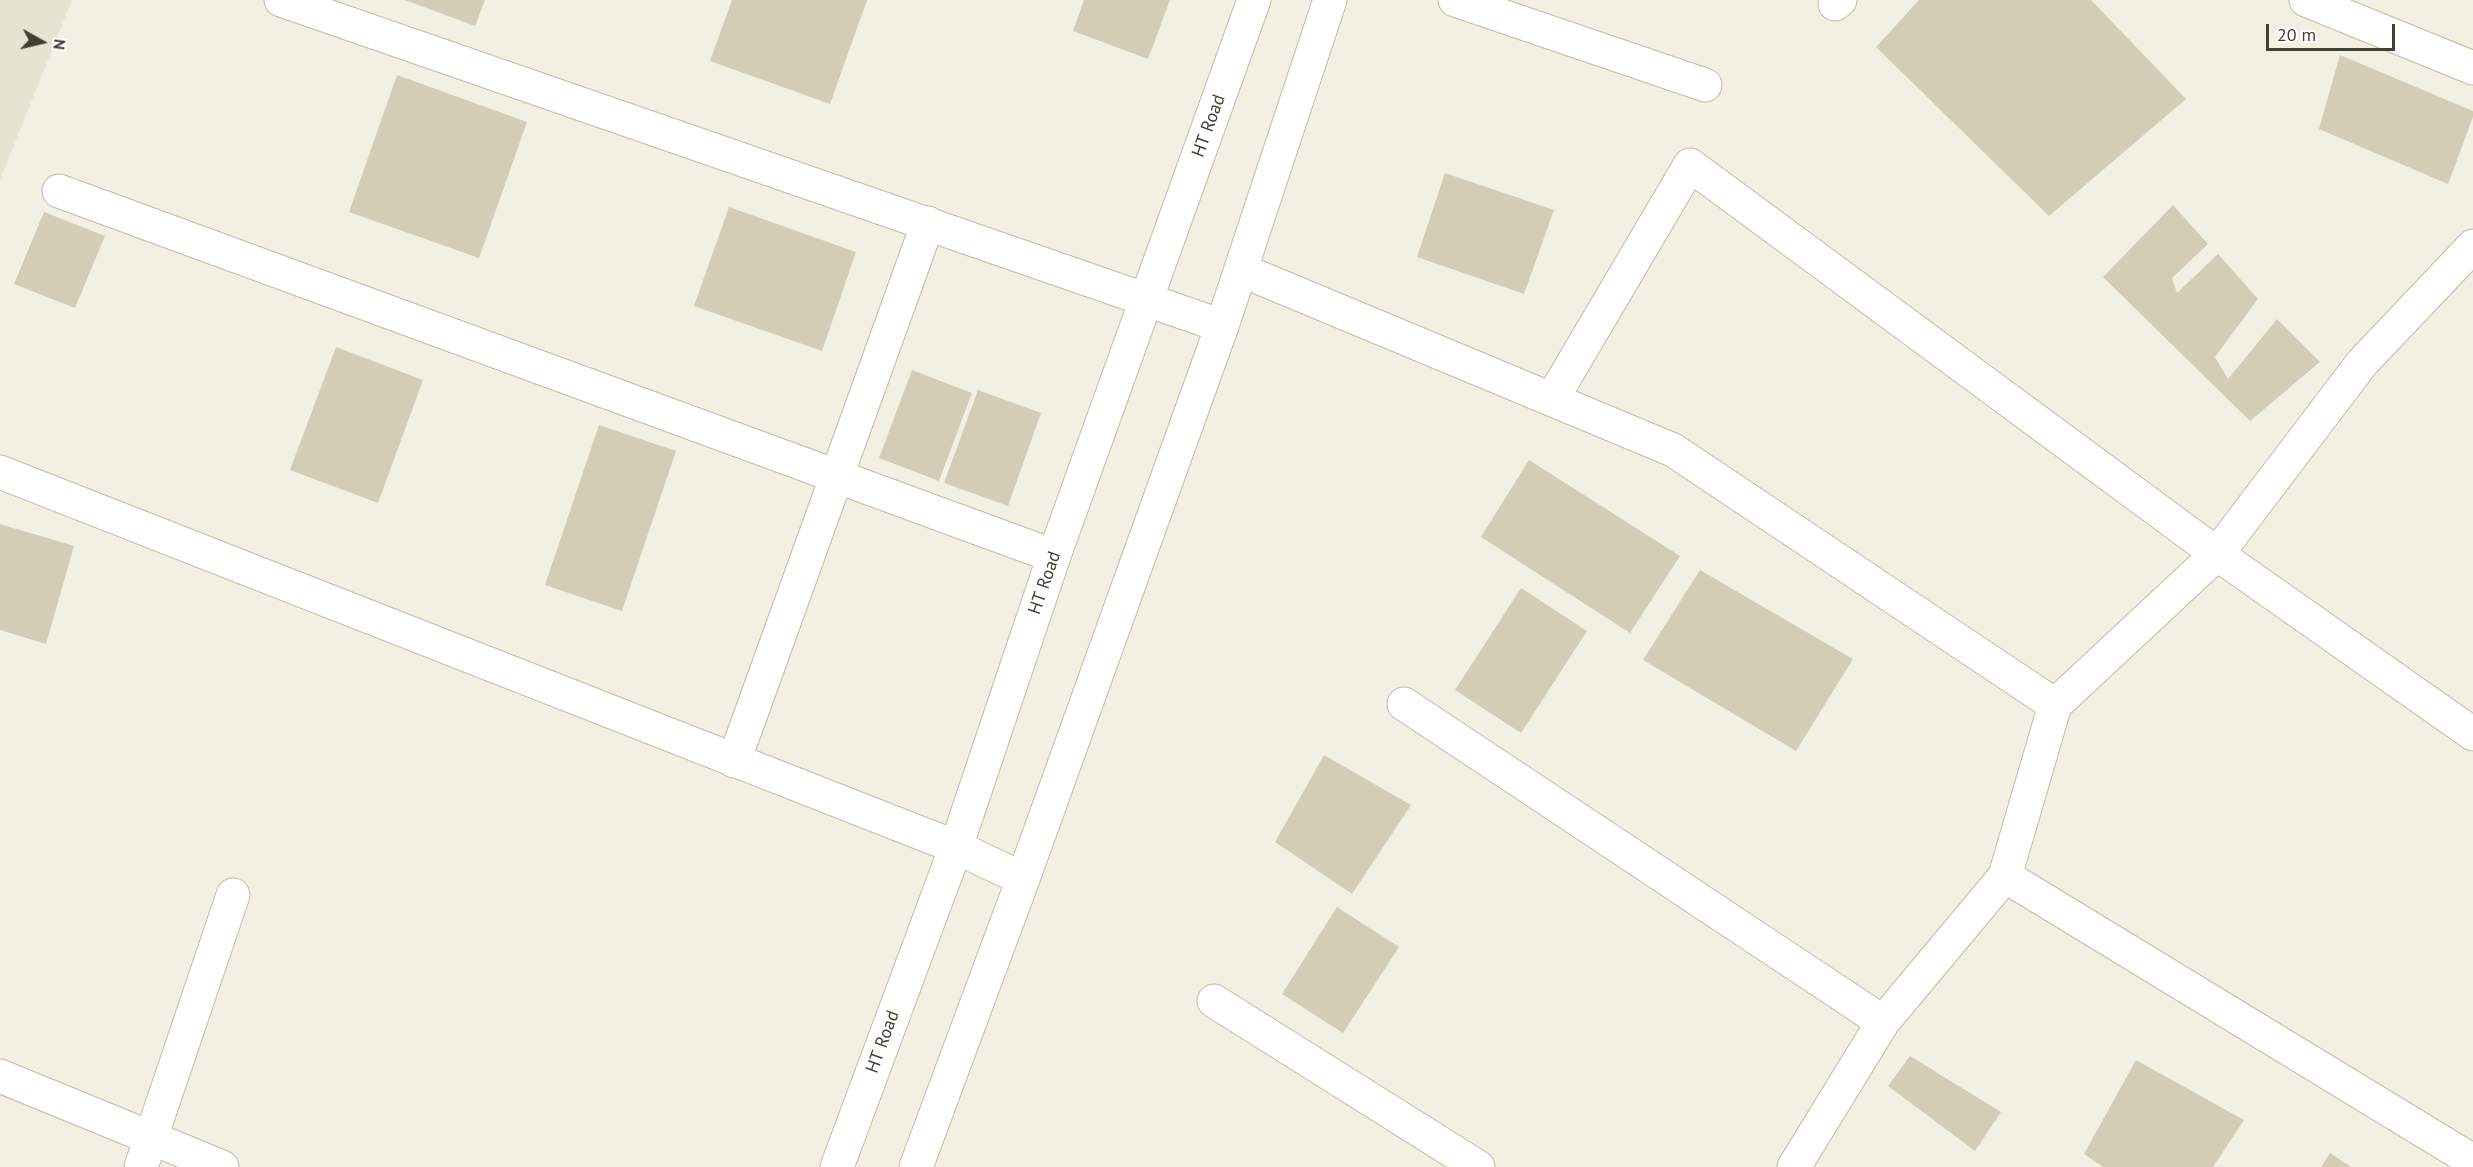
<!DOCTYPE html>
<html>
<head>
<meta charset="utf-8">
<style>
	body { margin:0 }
	#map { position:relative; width:2473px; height:1167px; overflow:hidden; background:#f2f0e2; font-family:"PT Sans",sans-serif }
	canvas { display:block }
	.north { position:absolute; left:12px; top:12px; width:60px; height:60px; -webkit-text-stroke:4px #fff; paint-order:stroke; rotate:98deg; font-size:16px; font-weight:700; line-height:24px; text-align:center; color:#434032 }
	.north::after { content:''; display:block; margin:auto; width:21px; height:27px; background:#434032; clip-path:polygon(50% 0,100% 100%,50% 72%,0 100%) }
	.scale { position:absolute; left:2266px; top:24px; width:129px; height:27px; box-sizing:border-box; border:3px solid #434032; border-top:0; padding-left:8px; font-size:18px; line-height:21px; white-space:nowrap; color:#434032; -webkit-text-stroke:4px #fff; paint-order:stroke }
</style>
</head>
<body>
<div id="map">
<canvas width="2473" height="1167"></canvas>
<div class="north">N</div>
<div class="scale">20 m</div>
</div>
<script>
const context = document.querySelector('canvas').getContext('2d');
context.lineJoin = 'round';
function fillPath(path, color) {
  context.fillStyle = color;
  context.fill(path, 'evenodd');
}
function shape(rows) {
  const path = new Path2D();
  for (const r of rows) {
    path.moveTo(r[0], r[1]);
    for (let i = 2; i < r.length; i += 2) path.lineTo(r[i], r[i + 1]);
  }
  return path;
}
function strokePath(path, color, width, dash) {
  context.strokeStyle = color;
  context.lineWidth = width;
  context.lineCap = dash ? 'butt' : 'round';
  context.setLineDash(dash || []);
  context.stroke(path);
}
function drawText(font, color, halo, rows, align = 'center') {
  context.font = font + ' "PT Sans",sans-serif';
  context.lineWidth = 5;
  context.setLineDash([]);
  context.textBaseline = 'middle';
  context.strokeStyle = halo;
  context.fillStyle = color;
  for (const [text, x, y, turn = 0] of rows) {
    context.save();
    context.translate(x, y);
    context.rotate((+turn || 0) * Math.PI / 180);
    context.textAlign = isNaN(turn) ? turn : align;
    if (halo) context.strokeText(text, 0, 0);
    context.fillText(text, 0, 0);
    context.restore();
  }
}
const residential = shape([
	[0,0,72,0,0,180]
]);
const building = shape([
	[405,0,485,0,475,26],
	[732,0,867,0,830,104,710,61],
	[1084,0,1170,0,1148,59,1073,31],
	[1919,0,2091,0,2186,99,2049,216,1876,47],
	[2340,55,2473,111,2473,117,2448,184,2319,129],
	[397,75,527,122,479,258,349,212],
	[1445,173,1554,210,1524,294,1417,257],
	[2173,205,2208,244,2172,278,2177,293,2218,254,2258,299,2215,357,2228,379,2277,319,2320,362,2250,421,2103,277],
	[729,207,856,252,822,351,694,306],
	[44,212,105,236,75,308,14,284],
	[336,347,423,380,378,503,290,470],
	[912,370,972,393,939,481,879,458],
	[978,390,1041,413,1008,506,944,483],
	[599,425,676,451,622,611,545,585],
	[1529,460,1680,556,1630,633,1481,537],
	[0,524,74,546,46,644,0,630],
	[1700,570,1853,659,1796,751,1643,660],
	[1521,588,1587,631,1521,733,1455,690],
	[1324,755,1411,805,1352,894,1275,842],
	[1337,907,1399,947,1343,1033,1282,994],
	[1910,1056,2001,1112,1975,1151,1888,1086],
	[2136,1060,2244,1120,2213,1167,2103,1167,2084,1154],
	[2330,1153,2351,1167,2321,1167]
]);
const minor = shape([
	[281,0,1222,326],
	[1455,0,1705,85],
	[2306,0,2473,68],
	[1835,4,1840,0],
	[59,191,1054,556],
	[1241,270,1673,450,2055,705],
	[1552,399,1690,165,2217,554,2473,734],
	[0,472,956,847,1023,879],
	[1404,704,1883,1022],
	[734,761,928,223],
	[2005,876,2055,705,2217,554,2362,363,2473,246],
	[1214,1001,1478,1167],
	[0,1076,222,1167],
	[141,1167,233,895],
	[1794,1167,1883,1022,2005,876,2473,1161]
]);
const tertiary = shape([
	[837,1167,956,847,1054,556,1254,0],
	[916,1167,1023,879,1222,326,1330,0]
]);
const streetNames = [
	["HT Road",1209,126,-70],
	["HT Road",1045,583,-71],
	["HT Road",883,1042,-70]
];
fillPath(residential, '#e6e3d0');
fillPath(building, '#d3cdb7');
strokePath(minor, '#c0bca7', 35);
strokePath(tertiary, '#c0bca7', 35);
strokePath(minor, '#fff', 33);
strokePath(tertiary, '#fff', 33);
drawText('18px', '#434032', '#fff', streetNames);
</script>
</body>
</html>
